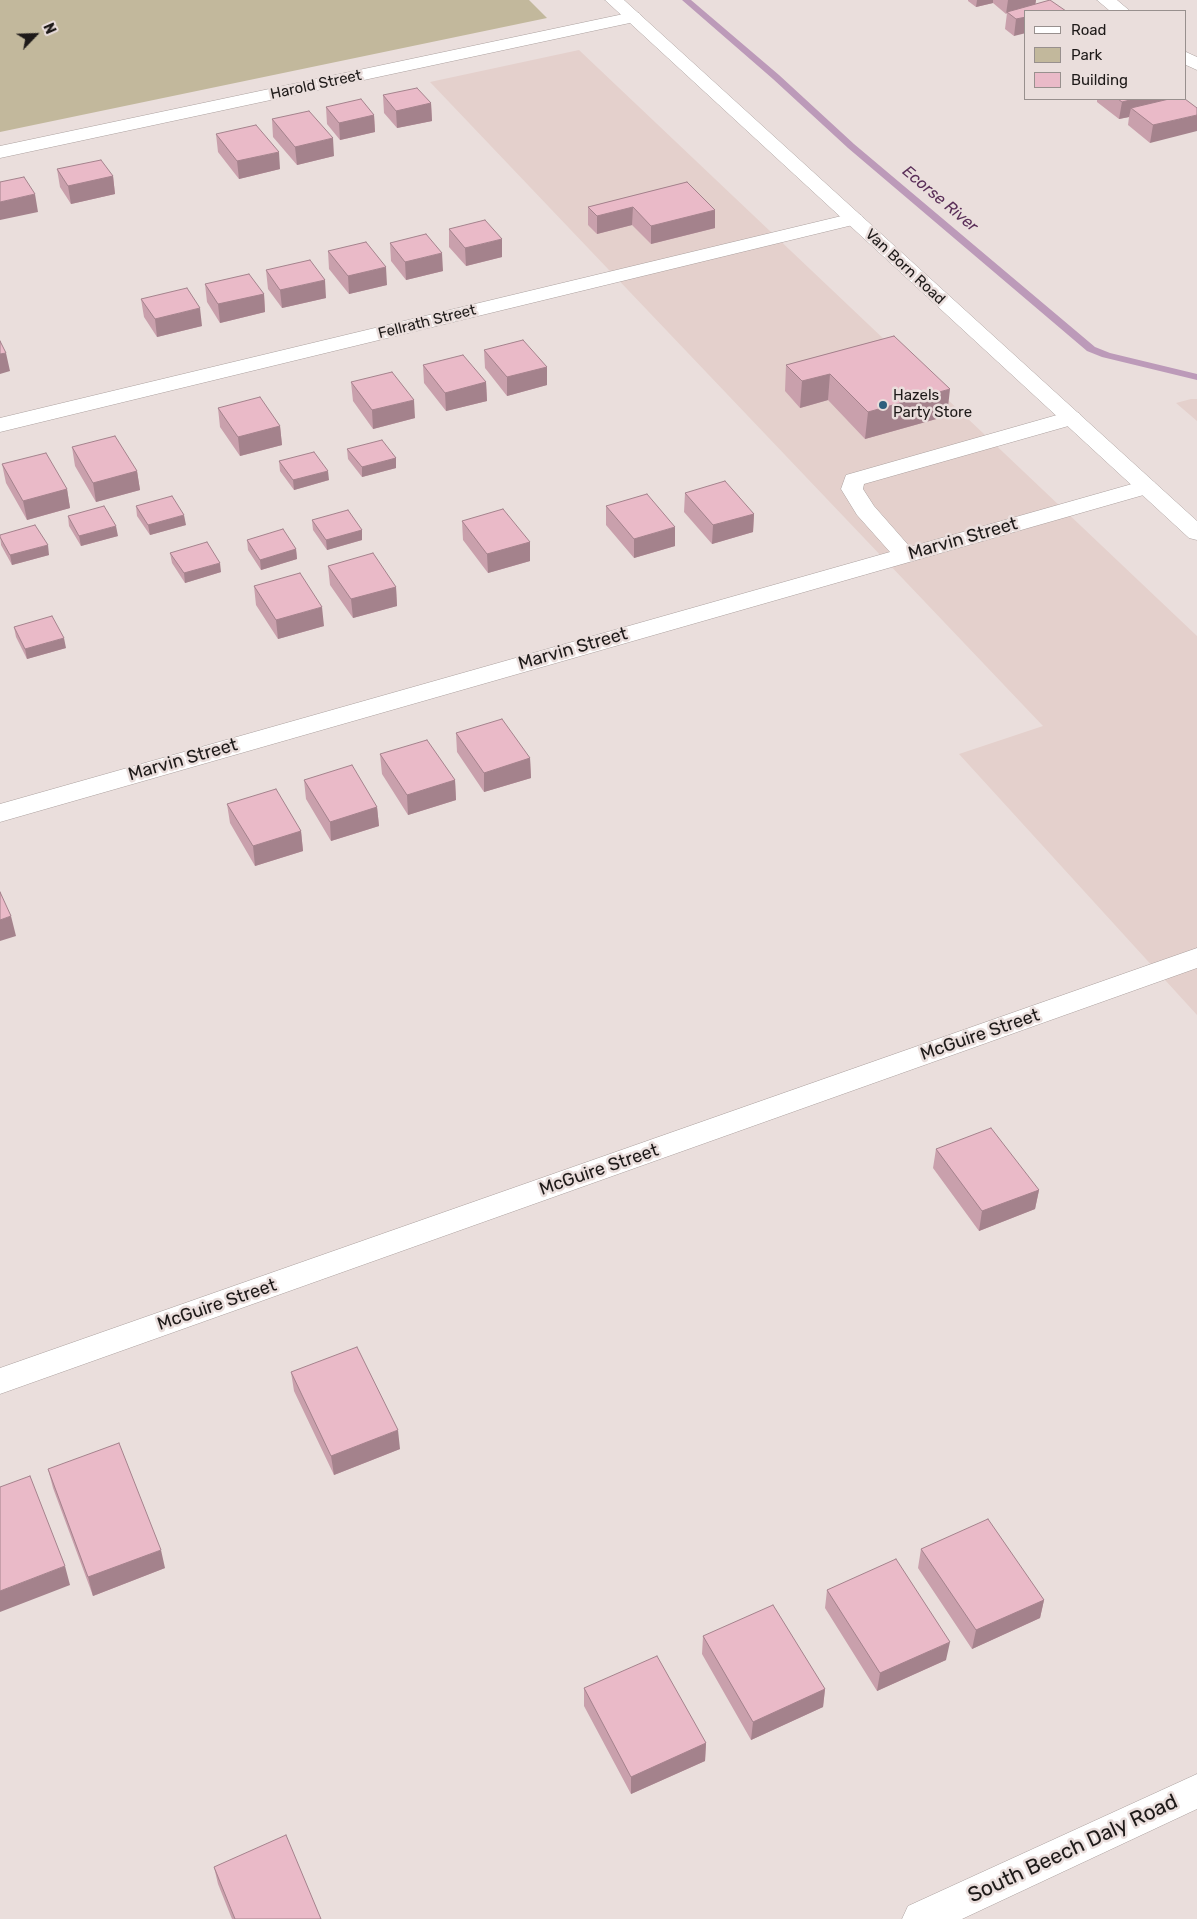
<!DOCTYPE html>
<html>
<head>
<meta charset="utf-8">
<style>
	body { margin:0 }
	#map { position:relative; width:1197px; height:1919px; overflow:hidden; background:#eadedc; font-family:Rubik,sans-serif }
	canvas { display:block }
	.legend { position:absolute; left:1024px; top:10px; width:162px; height:90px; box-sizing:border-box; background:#eadedc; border:1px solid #98908e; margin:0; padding:6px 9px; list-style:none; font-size:15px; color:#1e1a19 }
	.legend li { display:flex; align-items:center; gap:10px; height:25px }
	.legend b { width:25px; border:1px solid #98908e }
	.north { position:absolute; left:10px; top:10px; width:50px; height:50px; -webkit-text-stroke:4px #eadedc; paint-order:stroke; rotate:66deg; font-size:14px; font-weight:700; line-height:20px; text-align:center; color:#1e1a19 }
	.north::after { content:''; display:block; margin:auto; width:18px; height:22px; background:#1e1a19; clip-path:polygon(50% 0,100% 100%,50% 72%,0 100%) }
</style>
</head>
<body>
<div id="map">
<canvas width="1197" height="1919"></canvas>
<ul class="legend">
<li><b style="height:6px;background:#fff"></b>Road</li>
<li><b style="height:14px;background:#c2b89c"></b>Park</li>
<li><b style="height:14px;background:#eabac8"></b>Building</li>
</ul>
<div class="north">N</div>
</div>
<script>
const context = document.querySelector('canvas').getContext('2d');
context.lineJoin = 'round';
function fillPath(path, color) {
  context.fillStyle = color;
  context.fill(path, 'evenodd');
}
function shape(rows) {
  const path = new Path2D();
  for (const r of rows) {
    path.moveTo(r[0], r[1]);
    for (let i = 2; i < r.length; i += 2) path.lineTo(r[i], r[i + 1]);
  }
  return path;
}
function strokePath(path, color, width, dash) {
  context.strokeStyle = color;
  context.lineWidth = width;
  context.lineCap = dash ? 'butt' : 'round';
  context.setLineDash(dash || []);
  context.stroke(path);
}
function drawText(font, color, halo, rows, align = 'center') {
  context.font = font + ' Rubik,sans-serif';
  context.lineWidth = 5;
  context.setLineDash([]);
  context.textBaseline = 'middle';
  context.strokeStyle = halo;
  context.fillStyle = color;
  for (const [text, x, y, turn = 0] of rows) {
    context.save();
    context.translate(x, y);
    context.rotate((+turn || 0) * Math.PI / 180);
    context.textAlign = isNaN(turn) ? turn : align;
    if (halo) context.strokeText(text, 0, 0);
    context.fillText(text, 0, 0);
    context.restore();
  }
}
const built = shape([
	[579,50,1197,636,1197,1015,959,754,1043,726,430,82],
	[1191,399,1197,399,1197,421,1176,403]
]);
const green = shape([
	[0,0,529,0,547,18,0,132]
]);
const stream = shape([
	[682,0,691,0,779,75,854,144,1095,347,1110,353,1197,374,1197,380,1102,357,1087,351,848,148,773,79,682,0]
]);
const minor = shape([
	[1097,0,1117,0,1130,11,1110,11,1097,0],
	[633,12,639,13,642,17,639,21,0,158,0,146,633,12],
	[1186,52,1197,57,1197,70,1186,65,1186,52],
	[854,213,861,215,864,219,861,223,0,432,0,418,854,213],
	[1071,411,1079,413,1082,418,1079,423,864,484,863,489,874,506,910,547,1146,480,1154,482,1157,487,1154,492,0,822,0,804,890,552,857,515,841,489,846,475,1071,411],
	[1197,948,1197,968,0,1394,0,1368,1197,948],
	[1197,1774,1197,1809,962,1919,902,1919,908,1906,1197,1774]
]);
const major = shape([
	[605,0,624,0,1197,521,1197,540,1189,538,605,0]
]);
const wall = shape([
	[968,0,1036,0,1035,4,1026,11,1014,36,1005,29,1007,13,1006,14,993,3,976,7,968,1],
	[383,95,431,103,432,121,397,128,384,113],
	[1097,99,1185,99,1150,143,1128,125,1129,117,1119,119,1097,102],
	[326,107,374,115,375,132,340,140,327,124],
	[272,119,334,156,297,165,273,137],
	[216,134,280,169,239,179,218,152],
	[57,169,113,176,115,194,71,204,60,187],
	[687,182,715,228,651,244,632,225,597,234,588,225,588,207],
	[449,229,502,257,466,266,449,247],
	[390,243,443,271,406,280,391,261],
	[328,251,387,285,349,294,329,269],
	[266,270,326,298,282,308,268,289],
	[205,284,264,294,265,312,220,323,207,302],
	[141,299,202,326,157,337,144,317],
	[894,336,947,416,865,439,828,400,800,408,785,391,786,365],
	[484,350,547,367,547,385,507,396,485,368],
	[423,365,486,382,487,401,446,411,424,383],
	[351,382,415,418,373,429,353,401],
	[218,408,280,426,282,445,240,456,220,427],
	[72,447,137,471,140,490,96,502,75,466],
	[347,449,396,458,396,468,362,477,348,459],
	[279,461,329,480,294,490,280,471],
	[2,464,67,489,70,508,27,520,6,483],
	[685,493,754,514,753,532,712,544,684,512],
	[136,506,186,525,150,535,137,516],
	[606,506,675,546,634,558,606,525],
	[68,516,118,536,81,546,69,526],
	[312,520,362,530,362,540,327,550,313,530],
	[462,521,530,542,530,561,488,573,463,540],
	[0,535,49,555,12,565,1,545],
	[247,540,296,549,297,559,261,570,248,550],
	[170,553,221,572,185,583,172,563],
	[328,566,396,587,397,606,353,618,330,585],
	[254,586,324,626,278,639,256,605],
	[14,627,66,648,27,659,16,637],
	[456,733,530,758,531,778,484,792,457,752],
	[380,754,455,780,456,800,408,815,382,774],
	[304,780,377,807,379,826,331,841,306,799],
	[227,804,301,831,303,851,255,866,230,823],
	[936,1149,1039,1190,1035,1209,979,1231,933,1168],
	[291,1372,400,1449,334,1475,294,1391],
	[48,1469,165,1568,93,1596,53,1488],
	[921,1549,1044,1600,1040,1618,972,1649,918,1568],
	[827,1590,946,1660,877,1691,825,1608],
	[703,1636,825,1689,823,1707,751,1740,702,1654],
	[584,1688,706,1743,705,1761,631,1794,584,1706],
	[214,1867,321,1919,232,1919,218,1884]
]);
const shadedWall = shape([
	[977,0,993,0,993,3,976,7],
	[1008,0,1036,0,1035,7,1007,12,1006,14],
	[1026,17,1026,33,1014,36,1016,19],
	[1134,99,1170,99,1131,108,1129,117,1119,119,1122,102],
	[431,103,432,121,397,128,396,111],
	[374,115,375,132,340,140,339,123],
	[1197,115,1197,131,1150,143,1153,125],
	[333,138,334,156,297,165,295,147],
	[279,152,280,169,239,179,237,161],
	[113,176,115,194,71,204,68,186],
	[35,194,38,212,0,220,0,202],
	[633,207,632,225,597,234,597,216],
	[715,210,715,228,651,244,651,226],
	[502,239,502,257,466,266,465,248],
	[442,253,443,271,406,280,405,262],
	[386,267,387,285,349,294,348,276],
	[325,280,326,298,282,308,280,290],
	[264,294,265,312,220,323,218,304],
	[200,308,202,326,157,337,155,319],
	[6,353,10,371,0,374,0,354],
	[547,367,547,385,507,396,507,377],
	[830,374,828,400,800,408,802,381],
	[486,382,487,401,446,411,445,393],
	[950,389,947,416,865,439,868,412],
	[414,400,415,418,373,429,372,410],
	[280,426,282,445,240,456,238,437],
	[396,458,396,468,362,477,362,467],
	[137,471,140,490,96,502,93,483],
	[328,471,329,480,294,490,293,480],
	[67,489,70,508,27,520,23,501],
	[754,514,753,532,712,544,713,525],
	[184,515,186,525,150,535,148,525],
	[116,526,118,536,81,546,79,536],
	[675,527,675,546,634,558,634,539],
	[362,530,362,540,327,550,326,540],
	[530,542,530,561,488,573,487,554],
	[48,545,49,555,12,565,10,555],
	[296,549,297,559,261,570,260,560],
	[220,563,221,572,185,583,184,573],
	[396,587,397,606,353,618,351,599],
	[322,607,324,626,278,639,276,620],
	[64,638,66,648,27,659,25,649],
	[530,758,531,778,484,792,484,773],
	[455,780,456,800,408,815,407,795],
	[377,807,379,826,331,841,330,822],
	[301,831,303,851,255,866,253,846],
	[11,916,16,936,0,941,0,920],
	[1039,1190,1035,1209,979,1231,982,1211],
	[398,1430,400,1449,334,1475,331,1456],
	[161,1550,165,1568,93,1596,88,1577],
	[65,1566,70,1585,0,1612,0,1591],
	[1044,1600,1040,1618,972,1649,976,1630],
	[950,1642,946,1660,877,1691,880,1673],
	[825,1689,823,1707,751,1740,753,1722],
	[706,1743,705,1761,631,1794,631,1777]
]);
const building = shape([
	[1050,0,1066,11,1026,11,1026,17,1016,19,1007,12,1050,0],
	[417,88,431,103,396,111,383,95,417,88],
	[361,99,374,115,339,123,326,107,361,99],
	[1118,99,1134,99,1122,102,1118,99],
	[1169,99,1185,99,1197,108,1197,115,1153,125,1131,108,1169,99],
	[309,111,333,138,295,147,272,119,309,111],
	[256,125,279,152,237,161,216,134,256,125],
	[101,160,113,176,68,186,57,169,101,160],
	[24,177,35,194,0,202,0,182,24,177],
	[687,182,715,210,651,226,633,207,597,216,588,207,687,182],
	[485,220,502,239,465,248,449,229,485,220],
	[426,234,442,253,405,262,390,243,426,234],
	[366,242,386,267,348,276,328,251,366,242],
	[310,260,325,280,280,290,266,270,310,260],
	[249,274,264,294,218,304,205,284,249,274],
	[187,288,200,308,155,319,141,299,187,288],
	[894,336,950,389,868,412,830,374,802,381,786,365,894,336],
	[523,340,547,367,507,377,484,350,523,340],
	[0,341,6,353,0,354,0,341],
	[463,355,486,382,445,393,423,365,463,355],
	[392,372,414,400,372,410,351,382,392,372],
	[260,397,280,426,238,437,218,408,260,397],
	[115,436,137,471,93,483,72,447,115,436],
	[382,440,396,458,362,467,347,449,382,440],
	[314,452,328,471,293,480,279,461,314,452],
	[46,453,67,489,23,501,2,464,46,453],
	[725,481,754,514,713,525,685,493,725,481],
	[647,494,675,527,634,539,606,506,647,494],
	[172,496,184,515,148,525,136,506,172,496],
	[104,506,116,526,79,536,68,516,104,506],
	[503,509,530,542,487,554,462,521,503,509],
	[348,510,362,530,326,540,312,520,348,510],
	[35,525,48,545,10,555,0,537,0,535,35,525],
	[283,529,296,549,260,560,247,540,283,529],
	[207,542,220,563,184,573,170,553,207,542],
	[373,553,396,587,351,599,328,566,373,553],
	[300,573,322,607,276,620,254,586,300,573],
	[52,616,64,638,25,649,14,627,52,616],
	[502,719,530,758,484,773,456,733,502,719],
	[427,740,455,780,407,795,380,754,427,740],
	[352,765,377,807,330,822,304,780,352,765],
	[276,789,301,831,253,846,227,804,276,789],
	[0,892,11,916,0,920,0,892],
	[991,1128,1039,1190,982,1211,936,1149,991,1128],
	[357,1347,398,1430,331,1456,291,1372,357,1347],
	[119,1443,161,1550,88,1577,48,1469,119,1443],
	[30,1476,65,1566,0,1591,0,1487,30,1476],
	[988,1519,1044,1600,976,1630,921,1549,988,1519],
	[896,1559,950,1642,880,1673,827,1590,896,1559],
	[773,1605,825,1689,753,1722,703,1636,773,1605],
	[657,1656,706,1743,631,1777,584,1688,657,1656],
	[286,1835,321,1919,235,1919,214,1867,286,1835]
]);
const markers = [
	[883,405,5,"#2e5f7d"]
];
const farStreetnames = [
	["Harold Street",316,85,-12],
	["Van Born Road",905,267,43],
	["Fellrath Street",427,322,-14]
];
const farPoinames = [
	["Hazels",893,396],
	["Party Store",893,413]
];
const farWaternames = [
	["Ecorse River",940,199,40]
];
const streetNames = [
	["Marvin Street",963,539,-16],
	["Marvin Street",573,649,-16],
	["Marvin Street",183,760,-16],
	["McGuire Street",980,1035,-19],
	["McGuire Street",599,1170,-19],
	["McGuire Street",217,1305,-19]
];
const nearStreetnames = [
	["South Beech Daly Road",1073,1849,-25]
];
fillPath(built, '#e4d0cc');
fillPath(green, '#c2b89c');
fillPath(stream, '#bc9ab9');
strokePath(minor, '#aca19f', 1);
strokePath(major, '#aca19f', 1);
fillPath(minor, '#fff');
fillPath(major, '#fff');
fillPath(wall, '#c9a0ac');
fillPath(shadedWall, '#a4828c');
fillPath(building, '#eabac8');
strokePath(building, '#a4828c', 1);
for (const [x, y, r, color] of markers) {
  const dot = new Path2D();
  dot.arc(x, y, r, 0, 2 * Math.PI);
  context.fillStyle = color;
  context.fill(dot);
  strokePath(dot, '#eadedc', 2);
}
drawText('15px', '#1e1a19', '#eadedc', farStreetnames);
drawText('15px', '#1e1a19', '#eadedc', farPoinames, 'left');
drawText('italic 16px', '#5a2e58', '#eadedc', farWaternames);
drawText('18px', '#1e1a19', '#eadedc', streetNames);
drawText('21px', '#1e1a19', '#eadedc', nearStreetnames);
</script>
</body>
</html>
